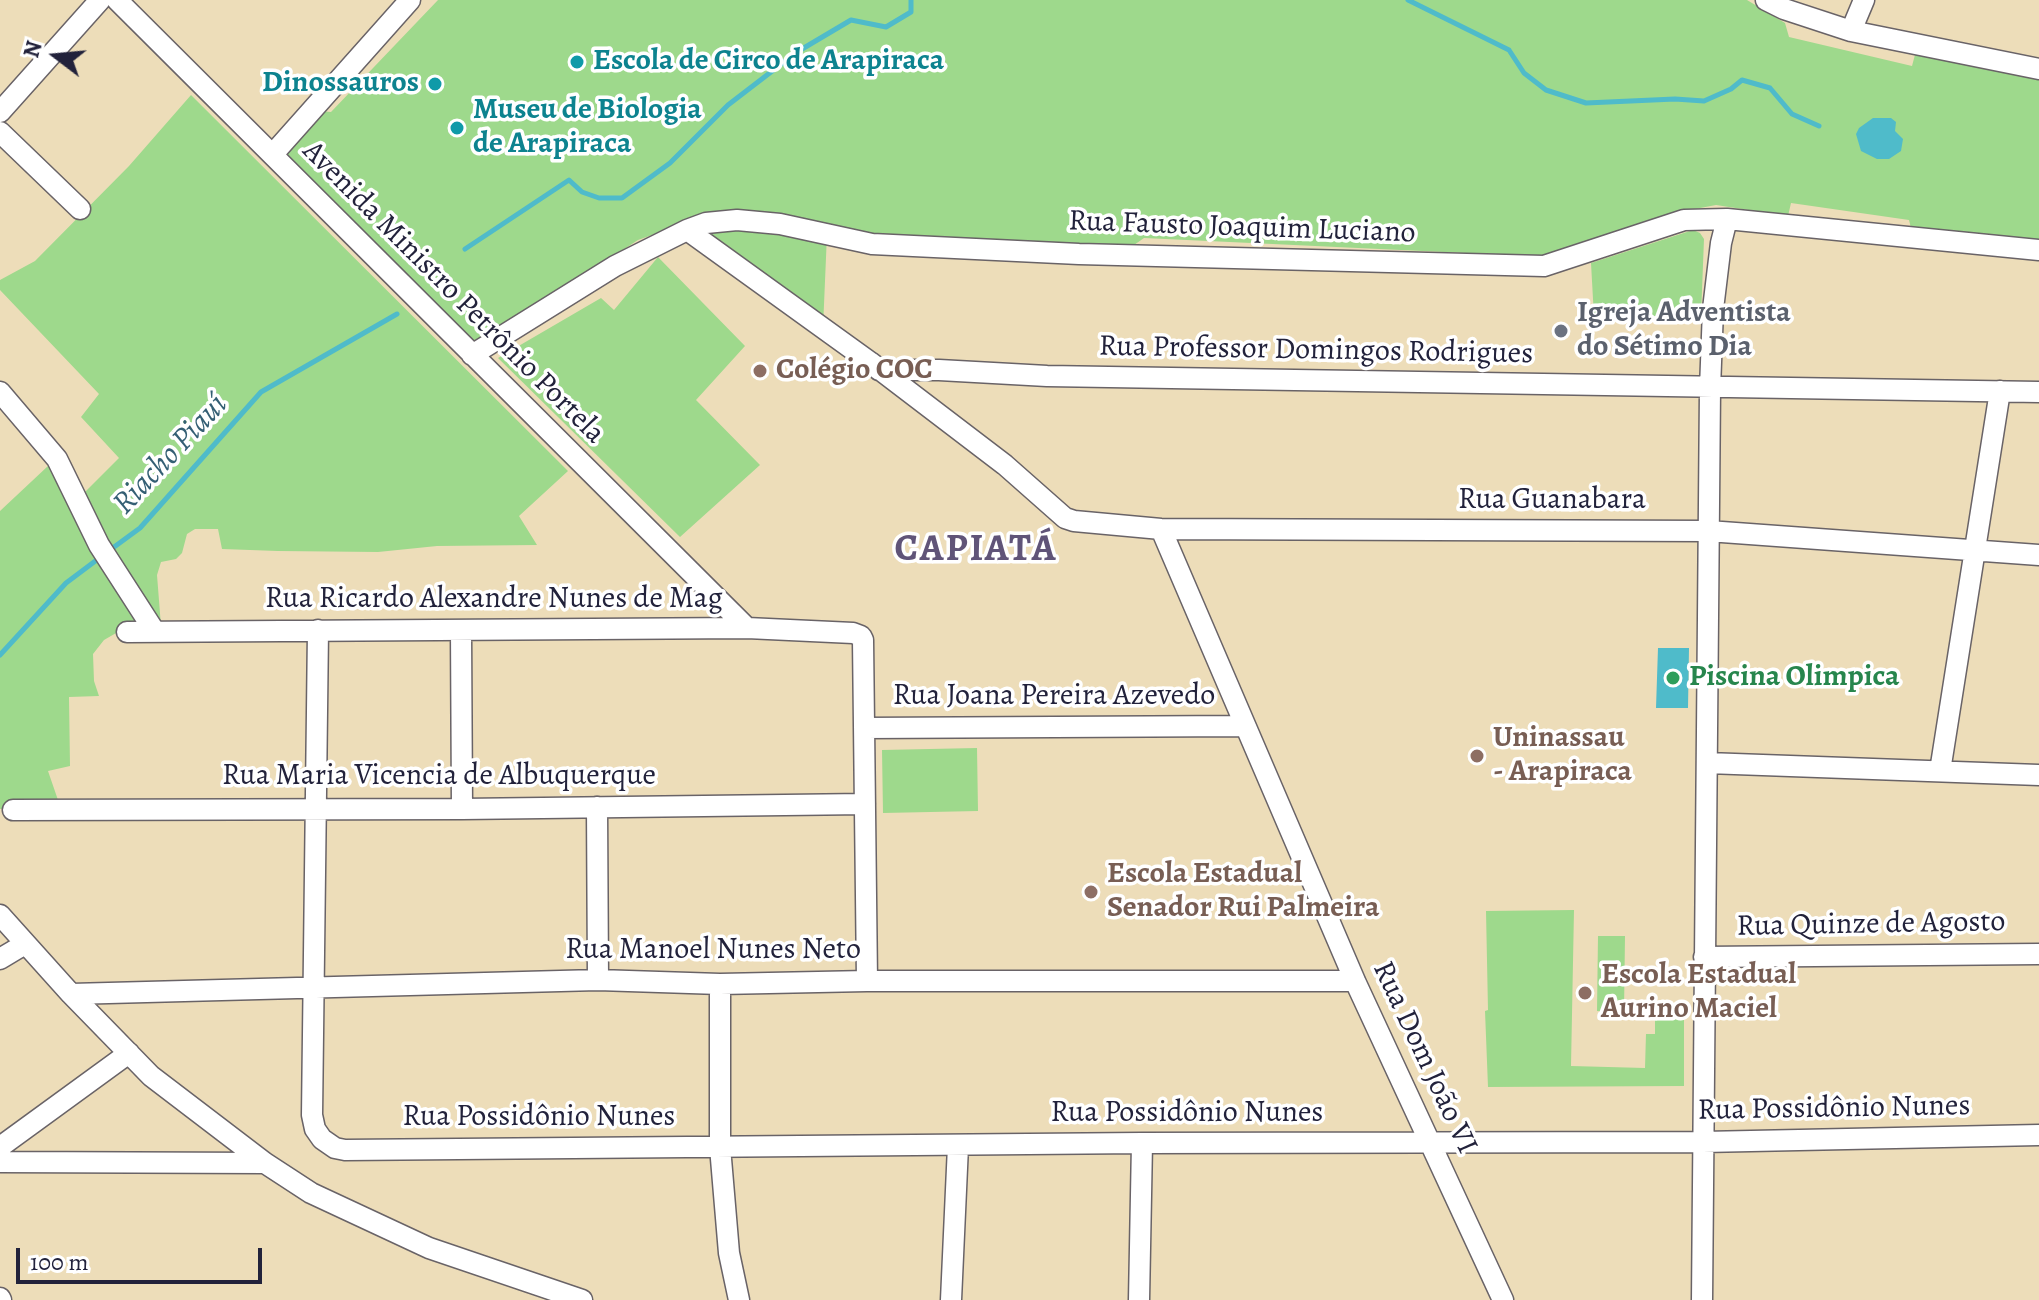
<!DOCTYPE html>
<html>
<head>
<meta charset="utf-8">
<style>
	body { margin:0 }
	#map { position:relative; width:2039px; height:1300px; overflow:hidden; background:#edddb9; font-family:Alegreya,serif }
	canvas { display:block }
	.north { position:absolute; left:16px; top:16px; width:80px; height:80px; -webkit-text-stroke:6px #fff; paint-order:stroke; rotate:286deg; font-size:22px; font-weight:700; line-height:32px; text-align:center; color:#22223b }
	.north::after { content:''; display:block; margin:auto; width:28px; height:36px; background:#22223b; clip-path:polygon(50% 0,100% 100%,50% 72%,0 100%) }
	.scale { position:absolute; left:16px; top:1248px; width:246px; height:36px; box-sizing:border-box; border:4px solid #22223b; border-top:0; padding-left:10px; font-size:24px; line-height:28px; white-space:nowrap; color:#22223b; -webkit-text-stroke:6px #fff; paint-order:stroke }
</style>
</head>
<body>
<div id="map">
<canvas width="2039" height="1300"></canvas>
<div class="north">N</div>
<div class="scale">100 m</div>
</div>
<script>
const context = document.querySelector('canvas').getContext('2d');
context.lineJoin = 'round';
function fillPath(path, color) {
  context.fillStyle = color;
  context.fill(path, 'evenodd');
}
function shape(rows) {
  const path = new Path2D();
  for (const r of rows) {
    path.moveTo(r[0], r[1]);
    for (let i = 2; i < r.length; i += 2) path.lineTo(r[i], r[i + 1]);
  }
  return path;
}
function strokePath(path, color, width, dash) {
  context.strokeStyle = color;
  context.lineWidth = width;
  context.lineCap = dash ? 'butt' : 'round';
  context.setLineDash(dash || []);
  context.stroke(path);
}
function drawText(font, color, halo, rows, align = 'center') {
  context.font = font + ' Alegreya,serif';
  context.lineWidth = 7;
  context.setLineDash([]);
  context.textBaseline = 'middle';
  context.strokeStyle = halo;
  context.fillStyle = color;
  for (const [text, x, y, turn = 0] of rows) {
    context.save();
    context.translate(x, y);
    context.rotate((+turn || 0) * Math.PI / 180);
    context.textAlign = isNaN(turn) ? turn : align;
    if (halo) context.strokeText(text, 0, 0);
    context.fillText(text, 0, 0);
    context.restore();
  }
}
const green = shape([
	[438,0,1747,0,1785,23,1789,37,1912,66,1916,51,1979,68,2039,79,2039,244,1912,232,1909,220,1791,203,1788,216,1716,205,1679,212,1551,257,1144,238,1134,245,876,236,716,212,638,240,473,348,280,153,320,111,331,112],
	[191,95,568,471,519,516,537,545,437,546,378,552,278,551,222,549,218,529,195,529,187,534,182,553,176,559,161,562,157,575,161,626,130,625,104,640,93,654,94,681,99,696,69,697,70,766,48,771,59,803,0,809,0,511,48,466,85,492,119,458,81,417,99,394,0,290,0,280,35,261,129,166],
	[706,223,827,234,823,328,687,230],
	[1693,230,1700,233,1704,239,1701,316,1594,317,1591,263],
	[658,257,745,346,696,400,760,465,680,537,498,358,601,298,614,310],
	[977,748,978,811,883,813,882,750],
	[1574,910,1571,1066,1645,1068,1646,1034,1655,1034,1655,1020,1684,1019,1684,1086,1488,1087,1485,1011,1488,1010,1486,911],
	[1598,936,1625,936,1624,1012,1597,1011]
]);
const water = shape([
	[1873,118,1891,118,1896,122,1895,131,1903,139,1901,151,1889,159,1877,159,1861,151,1856,134,1859,128],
	[1658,648,1689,648,1688,708,1656,708]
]);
const stream = shape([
	[1408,0,1509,50,1524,73,1546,90,1586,103,1675,99,1704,101,1731,89,1742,80,1770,88,1792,114,1819,126],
	[465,249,569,180,582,192,599,198,622,198,670,163,728,105,797,52,851,20,886,27,911,12,911,0],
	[110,550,140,528,261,392,397,314],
	[0,655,66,583,102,556]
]);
const minor = shape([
	[117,0,747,628],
	[1766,0,1784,9,1851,31,2039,69],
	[1851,31,1864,0],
	[0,112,100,0],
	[0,132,80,209],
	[273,154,410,0],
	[687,230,870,362,1005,465,1065,518,1074,521,1161,529,1708,531,2039,555],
	[472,355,615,266,687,230,706,223,737,220,780,224,872,244,1079,254,1544,266,1684,220,1727,219,2039,250],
	[879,370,939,370,1047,376,2039,392],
	[0,392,57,459,99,545,155,632],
	[1161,529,1355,981,1503,1300],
	[318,630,312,1115,315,1129,322,1139,335,1148,345,1150,1142,1143,1703,1142,2039,1135],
	[461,630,462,809],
	[127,632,747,628,853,633,861,636,863,640,867,981],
	[864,728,1245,726],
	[1707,763,2039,775],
	[1940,771,2000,391],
	[597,807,598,980],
	[13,810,462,809,865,804],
	[0,915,71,994,151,1076,265,1163,311,1193,429,1248,582,1300],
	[1704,957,2039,954],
	[0,959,25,944],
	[720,984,720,1147,729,1253,739,1300],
	[71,994,598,980,720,984,867,981,1355,981],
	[0,1147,129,1053],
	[0,1162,265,1163],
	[0,1298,1,1300],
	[951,1300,958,1146],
	[1139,1300,1142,1143],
	[1702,1300,1710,389,1713,309,1721,243,1727,219]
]);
const markers = [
	[577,62,8,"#0f9aa8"],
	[435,84,8,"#0f9aa8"],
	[457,128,8,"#0f9aa8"],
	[1561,331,8,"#6b7280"],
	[760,371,8,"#8d6e63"],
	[1673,678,8,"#2e9e5b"],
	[1477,756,8,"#8d6e63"],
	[1091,892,8,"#8d6e63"],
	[1585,993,8,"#8d6e63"]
];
const cultureNames = [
	["Escola de Circo de Arapiraca",593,62],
	["Dinossauros",419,84,"right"],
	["Museu de Biologia",473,111],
	["de Arapiraca",473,145]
];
const streetNames = [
	["Rua Fausto Joaquim Luciano",1242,228,2],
	["Avenida Ministro Petrônio Portela",453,293,45],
	["Rua Professor Domingos Rodrigues",1316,351,1],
	["Rua Guanabara",1552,501],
	["Rua Ricardo Alexandre Nunes de Mag",494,600],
	["Rua Joana Pereira Azevedo",1054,697],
	["Rua Maria Vicencia de Albuquerque",439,777],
	["Rua Quinze de Agosto",1871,925,-1],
	["Rua Manoel Nunes Neto",713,951],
	["Rua Dom João VI",1424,1058,65],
	["Rua Possidônio Nunes",1834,1109,-1],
	["Rua Possidônio Nunes",1187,1114],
	["Rua Possidônio Nunes",539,1118]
];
const worshipNames = [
	["Igreja Adventista",1577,314],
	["do Sétimo Dia",1577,348]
];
const educationNames = [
	["Colégio COC",776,371],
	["Uninassau",1493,739],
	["- Arapiraca",1493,773],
	["Escola Estadual",1107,875],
	["Senador Rui Palmeira",1107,909],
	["Escola Estadual",1601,976],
	["Aurino Maciel",1601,1010]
];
const leisureNames = [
	["Piscina Olimpica",1689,678]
];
const waterNames = [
	["Riacho Piauí",171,455,-47]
];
const districtNames = [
	["CAPIATÁ",976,551]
];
fillPath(green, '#9ed98c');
fillPath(water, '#4fbbca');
strokePath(stream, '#4fbbca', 5);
strokePath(minor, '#696367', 23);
strokePath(minor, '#fff', 20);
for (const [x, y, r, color] of markers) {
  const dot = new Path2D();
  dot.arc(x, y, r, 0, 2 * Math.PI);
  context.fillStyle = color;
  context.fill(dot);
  strokePath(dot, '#fff', 3);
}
drawText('bold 30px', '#0d838f', '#fff', cultureNames, 'left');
drawText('30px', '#22223b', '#fff', streetNames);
drawText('bold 30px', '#5b616d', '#fff', worshipNames, 'left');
drawText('bold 30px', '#785e54', '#fff', educationNames, 'left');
drawText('bold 30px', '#27864d', '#fff', leisureNames, 'left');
drawText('italic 32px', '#345f74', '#fff', waterNames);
context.letterSpacing = '2px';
drawText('bold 38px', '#605478', '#fff', districtNames);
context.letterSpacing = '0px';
</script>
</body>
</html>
